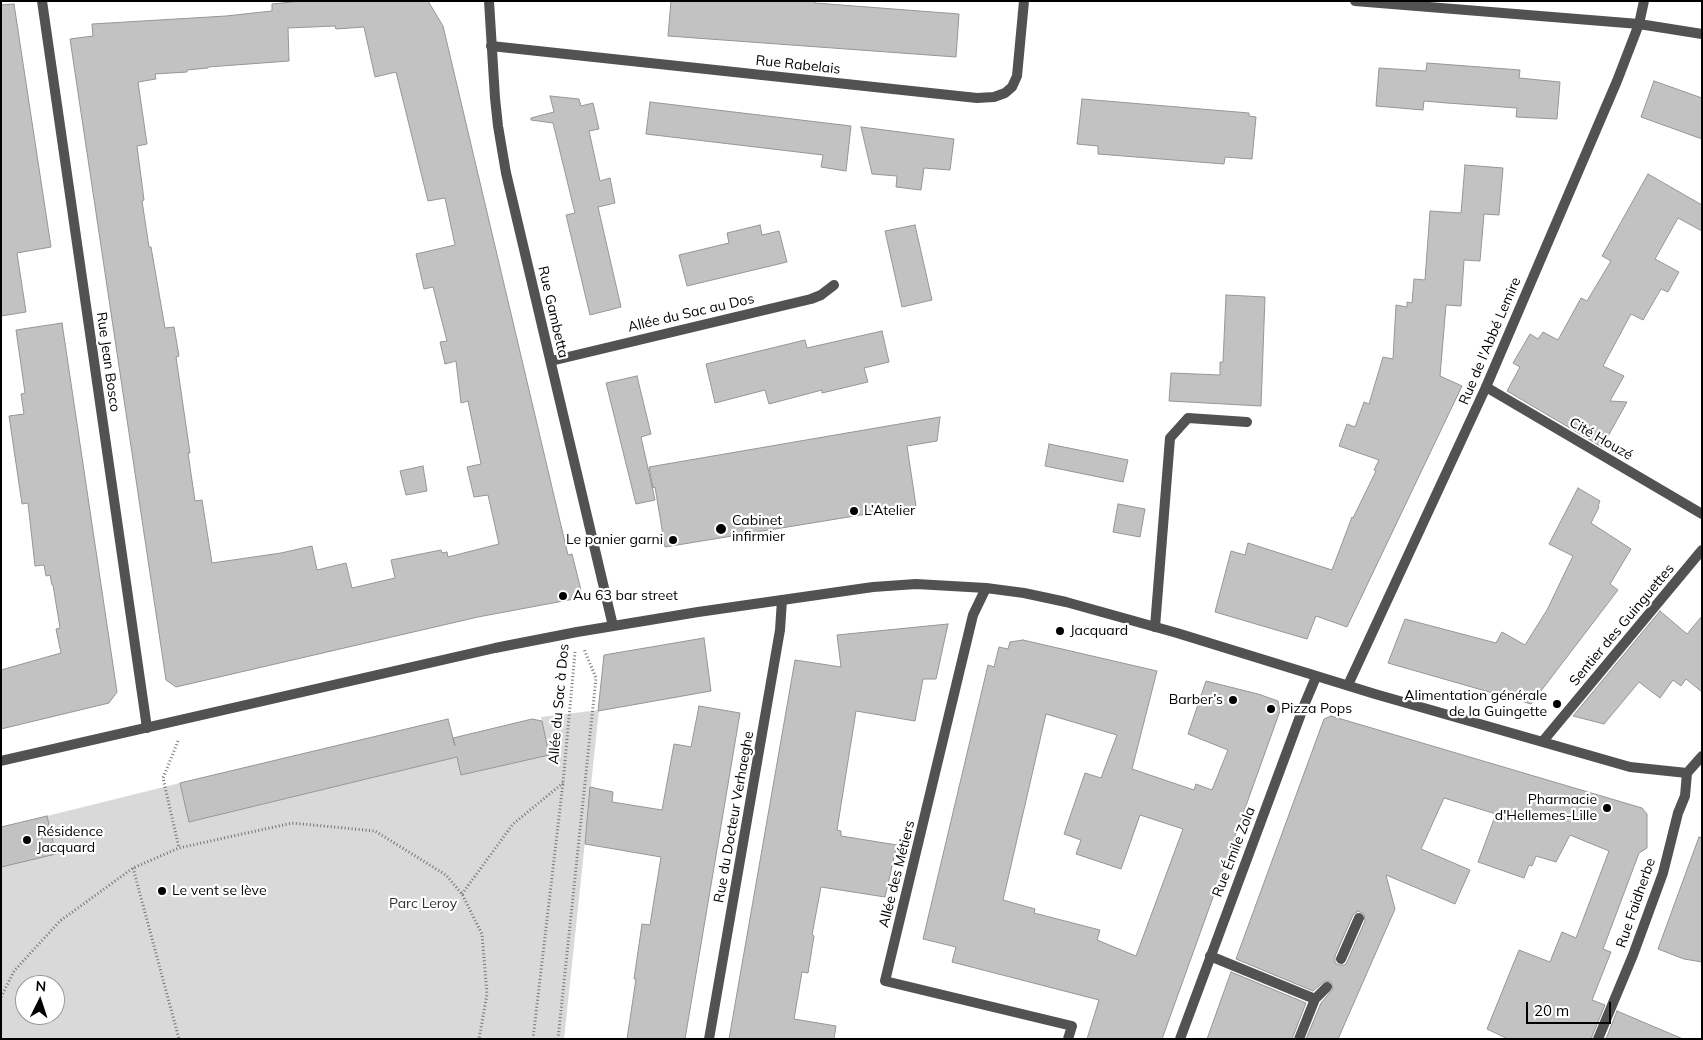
<!DOCTYPE html>
<html>
<head>
<meta charset="utf-8">
<style>
	body { margin:0 }
	#map { position:relative; width:1703px; height:1040px; overflow:hidden; background:#fff; font-family:Mulish,sans-serif }
	canvas { display:block }
	.frame { position:absolute; inset:0; border:2px solid #000; pointer-events:none }
	.north { position:absolute; left:15px; top:975px; width:50px; height:50px; box-sizing:border-box; background:#fff; border:1px solid #999; border-radius:50%; rotate:4deg; font-size:14px; font-weight:700; line-height:20px; text-align:center; color:#000 }
	.north::after { content:''; display:block; margin:auto; width:18px; height:22px; background:#000; clip-path:polygon(50% 0,100% 100%,50% 72%,0 100%) }
	.scale { position:absolute; left:1526px; top:1002px; width:85px; height:22px; box-sizing:border-box; border:2px solid #000; border-top:0; padding-left:6px; font-size:15px; line-height:18px; white-space:nowrap; color:#000; -webkit-text-stroke:4px #fff; paint-order:stroke }
</style>
</head>
<body>
<div id="map">
<canvas width="1703" height="1040"></canvas>
<div class="frame"></div>
<div class="north">N</div>
<div class="scale">20 m</div>
</div>
<script>
const context = document.querySelector('canvas').getContext('2d');
context.lineJoin = 'round';
function fillPath(path, color) {
  context.fillStyle = color;
  context.fill(path, 'evenodd');
}
function shape(rows) {
  const path = new Path2D();
  for (const r of rows) {
    path.moveTo(r[0], r[1]);
    for (let i = 2; i < r.length; i += 2) path.lineTo(r[i], r[i + 1]);
  }
  return path;
}
function strokePath(path, color, width, dash) {
  context.strokeStyle = color;
  context.lineWidth = width;
  context.lineCap = dash ? 'butt' : 'round';
  context.setLineDash(dash || []);
  context.stroke(path);
}
function drawText(font, color, halo, rows, align = 'center') {
  context.font = font + ' Mulish,sans-serif';
  context.lineWidth = 4.5;
  context.setLineDash([]);
  context.textBaseline = 'middle';
  context.strokeStyle = halo;
  context.fillStyle = color;
  for (const [text, x, y, turn = 0] of rows) {
    context.save();
    context.translate(x, y);
    context.rotate((+turn || 0) * Math.PI / 180);
    context.textAlign = isNaN(turn) ? turn : align;
    if (halo) context.strokeText(text, 0, 0);
    context.fillText(text, 0, 0);
    context.restore();
  }
}
const green = shape([
	[599,710,564,1039,1,1039,1,867,47,816,180,783,190,822,457,757,461,775,549,754,541,717],
	[25,985,55,985,55,1015,25,1015]
]);
const building = shape([
	[301,1,428,1,443,26,568,555,572,554,581,590,574,599,478,617,176,687,166,680,70,39,93,36,92,24,226,16,272,11,272,4,301,1],
	[335,26,336,29,364,27,375,77,396,72,428,201,445,198,455,245,416,254,424,289,433,287,447,341,440,342,445,364,456,361,461,403,468,401,481,464,467,467,474,497,488,495,499,544,448,557,447,552,442,553,441,550,391,560,395,578,352,588,346,563,317,570,312,546,281,553,212,563,202,500,195,501,188,453,190,453,176,357,179,356,174,327,165,328,151,247,149,247,142,201,144,200,137,146,147,144,138,82,156,79,155,74,187,72,187,70,208,68,208,67,289,61,288,28,335,26],
	[671,1,815,1,815,3,959,14,956,57,668,36,671,1],
	[14,4,51,247,17,253,26,312,1,316,1,5,14,4],
	[1427,63,1520,70,1519,78,1560,82,1557,119,1516,117,1517,108,1447,103,1424,101,1423,110,1376,106,1379,68,1426,71,1427,63],
	[1654,81,1702,98,1702,139,1641,117,1654,81],
	[550,96,579,99,581,106,593,103,599,129,589,131,600,181,610,178,615,203,598,207,621,307,590,315,566,215,575,213,553,123,531,120,531,118,554,112,550,96],
	[1082,99,1249,113,1249,116,1256,117,1252,159,1225,157,1224,164,1098,154,1098,146,1077,144,1082,99],
	[650,102,851,126,846,171,821,167,823,155,646,134,650,102],
	[861,127,954,139,950,170,924,168,921,190,896,187,897,176,872,174,861,127],
	[1465,165,1503,168,1499,215,1484,214,1480,261,1464,260,1461,306,1446,305,1440,376,1462,386,1347,627,1316,616,1307,639,1215,612,1231,551,1245,555,1248,543,1332,570,1352,517,1353,518,1376,471,1374,470,1379,460,1339,446,1347,424,1355,427,1364,402,1369,404,1383,357,1393,359,1396,305,1407,307,1407,302,1412,303,1414,279,1425,280,1430,211,1461,213,1465,165],
	[1648,174,1702,205,1702,231,1678,218,1655,259,1679,272,1668,292,1661,289,1643,320,1631,314,1603,366,1624,376,1610,401,1627,402,1602,447,1507,391,1520,367,1513,363,1530,334,1538,339,1543,332,1558,340,1581,298,1587,301,1611,261,1602,256,1648,174],
	[760,225,762,235,779,231,787,262,687,286,679,255,729,243,727,233,760,225],
	[915,225,932,300,902,307,885,231,915,225],
	[1226,295,1265,297,1261,406,1169,401,1171,373,1220,375,1220,362,1223,362,1226,295],
	[62,323,117,692,109,703,1,729,1,670,61,653,56,629,60,628,53,585,52,585,50,575,46,576,44,565,35,566,28,503,22,504,9,416,24,414,21,394,25,393,16,330,62,323],
	[882,331,889,362,864,368,868,382,822,393,822,390,769,404,765,390,715,403,706,364,805,340,807,348,882,331],
	[637,376,651,434,641,437,655,500,636,504,606,383,637,376],
	[940,417,937,441,907,446,916,506,665,547,655,487,653,488,649,467,940,417],
	[1049,444,1128,460,1123,482,1045,466,1049,444],
	[423,466,427,491,406,495,400,471,423,466],
	[1578,488,1600,501,1598,506,1599,507,1591,523,1631,549,1610,584,1618,590,1531,704,1388,663,1405,619,1496,643,1502,632,1525,645,1547,610,1573,556,1549,544,1578,488],
	[1118,504,1145,509,1140,537,1113,532,1118,504],
	[1660,611,1687,634,1702,616,1702,692,1686,679,1681,686,1673,680,1660,698,1639,682,1604,724,1573,716,1660,611],
	[948,624,936,679,923,679,915,721,856,711,837,830,841,831,841,836,897,845,885,897,821,887,812,935,814,936,808,973,802,972,794,1019,836,1026,834,1039,729,1039,795,660,841,667,837,635,948,624],
	[704,638,711,691,598,711,604,655,704,638],
	[1023,640,1157,671,1132,769,1194,790,1196,784,1212,790,1228,750,1188,734,1206,681,1258,694,1278,701,1280,711,1162,1039,1087,1039,1099,1000,952,962,956,947,923,939,988,665,994,667,999,647,1008,649,1010,642,1023,640],
	[1046,714,1117,735,1101,778,1085,773,1064,834,1081,840,1076,854,1121,869,1140,815,1183,829,1136,956,1097,940,1100,930,1034,913,1035,909,1003,900,1046,714],
	[699,706,740,713,685,1039,627,1039,636,979,634,979,642,924,650,925,661,857,585,844,590,787,613,792,612,802,662,810,674,744,691,747,699,706],
	[1331,716,1642,808,1647,814,1647,848,1639,853,1603,949,1611,952,1592,1000,1605,1005,1591,1039,1508,1039,1487,1029,1519,950,1550,962,1562,932,1576,938,1609,851,1570,835,1556,862,1536,856,1532,866,1529,865,1524,878,1478,862,1496,814,1444,798,1421,849,1470,870,1455,904,1386,875,1395,909,1338,1039,1306,1039,1321,1003,1333,989,1331,982,1325,981,1313,991,1236,959,1324,719,1331,716],
	[1358,911,1364,914,1365,921,1347,962,1345,965,1339,965,1335,963,1335,956,1353,915,1358,911],
	[448,719,455,746,453,738,532,719,542,721,549,755,461,775,457,757,189,822,180,783,448,719],
	[47,816,56,854,1,867,1,827,47,816],
	[1699,837,1702,838,1702,962,1684,959,1658,949,1699,837],
	[1231,972,1306,1003,1292,1039,1207,1039,1231,972],
	[1617,1011,1683,1039,1606,1039,1617,1011]
]);
const path = shape([
	[178,741,163,778,179,848],
	[133,868,179,1039],
	[462,894,513,824,563,783],
	[1,997,14,971,60,921,133,868,179,848,292,823,375,831,446,875,462,894,482,934,487,994,479,1039],
	[533,1039,563,783,575,652],
	[558,1039,596,678,584,649]
]);
const service = shape([
	[1486,387,1702,514],
	[1155,627,1170,438,1188,418,1247,422],
	[1543,741,1702,550],
	[1210,956,1315,999,1299,1039],
	[1341,959,1359,918],
	[1315,999,1327,987]
]);
const minor = shape([
	[42,1,147,728],
	[1355,1,1639,24,1702,34],
	[491,46,977,98,994,97,1005,93,1012,87,1017,76,1024,1],
	[551,361,811,299,821,295,834,285],
	[986,588,973,615,885,981,1072,1026,1068,1039],
	[1348,685,1486,387,1617,81,1639,24,1644,1],
	[709,1039,780,630,782,600],
	[1180,1039,1305,703,1316,677]
]);
const tertiary = shape([
	[489,1,495,98,498,126,506,173,613,626],
	[1,761,495,648,577,632,698,612,873,587,916,584,986,588,1024,593,1066,602,1177,633,1375,694,1630,767,1687,773],
	[1687,773,1702,756],
	[1598,1039,1633,955,1663,873,1678,813,1685,796,1687,773]
]);
const markers = [
	[854,511,5,"#000"],
	[721,529,6,"#000"],
	[673,540,5,"#000"],
	[563,596,5,"#000"],
	[1060,631,5,"#000"],
	[1233,700,5,"#000"],
	[1557,704,5,"#000"],
	[1271,709,5,"#000"],
	[1607,808,5,"#000"],
	[27,840,5,"#000"],
	[162,891,5,"#000"]
];
const streetNames = [
	["Rue Rabelais",798,65,6],
	["Rue Gambetta",553,312,77],
	["Allée du Sac au Dos",691,313,-13],
	["Rue de l'Abbé Lemire",1490,341,-67],
	["Rue Jean Bosco",108,362,82],
	["Cité Houzé",1601,439,30],
	["Sentier des Guinguettes",1622,625,-50],
	["Allée du Sac à Dos",559,704,-85],
	["Rue du Docteur Verhaeghe",734,817,-80],
	["Rue Émile Zola",1234,852,-69],
	["Allée des Métiers",897,874,-76],
	["Rue Faidherbe",1636,903,-71]
];
const poiNames = [
	["L’Atelier",864,511],
	["Cabinet",732,521],
	["infirmier",732,537],
	["Le panier garni",663,540,"right"],
	["Au 63 bar street",573,596],
	["Jacquard",1070,631],
	["Alimentation générale",1547,696,"right"],
	["de la Guingette",1547,712,"right"],
	["Barber’s",1223,700,"right"],
	["Pizza Pops",1281,709],
	["Pharmacie",1597,800,"right"],
	["d'Hellemes-Lille",1597,816,"right"],
	["Résidence",37,832],
	["Jacquard",37,848],
	["Le vent se lève",172,891]
];
const parkNames = [
	["Parc Leroy",423,904]
];
fillPath(green, '#d9d9d9');
fillPath(building, '#c2c2c2');
strokePath(building, '#969696', 1);
strokePath(path, '#747474', 3, [1, 2.5]);
strokePath(service, '#525252', 10);
strokePath(minor, '#525252', 10);
strokePath(tertiary, '#525252', 10);
for (const [x, y, r, color] of markers) {
  const dot = new Path2D();
  dot.arc(x, y, r, 0, 2 * Math.PI);
  context.fillStyle = color;
  context.fill(dot);
  strokePath(dot, '#fff', 2);
}
drawText('14px', '#000', '#fff', streetNames);
drawText('14px', '#000', '#fff', poiNames, 'left');
drawText('14px', '#303030', '#fff', parkNames);
</script>
</body>
</html>
